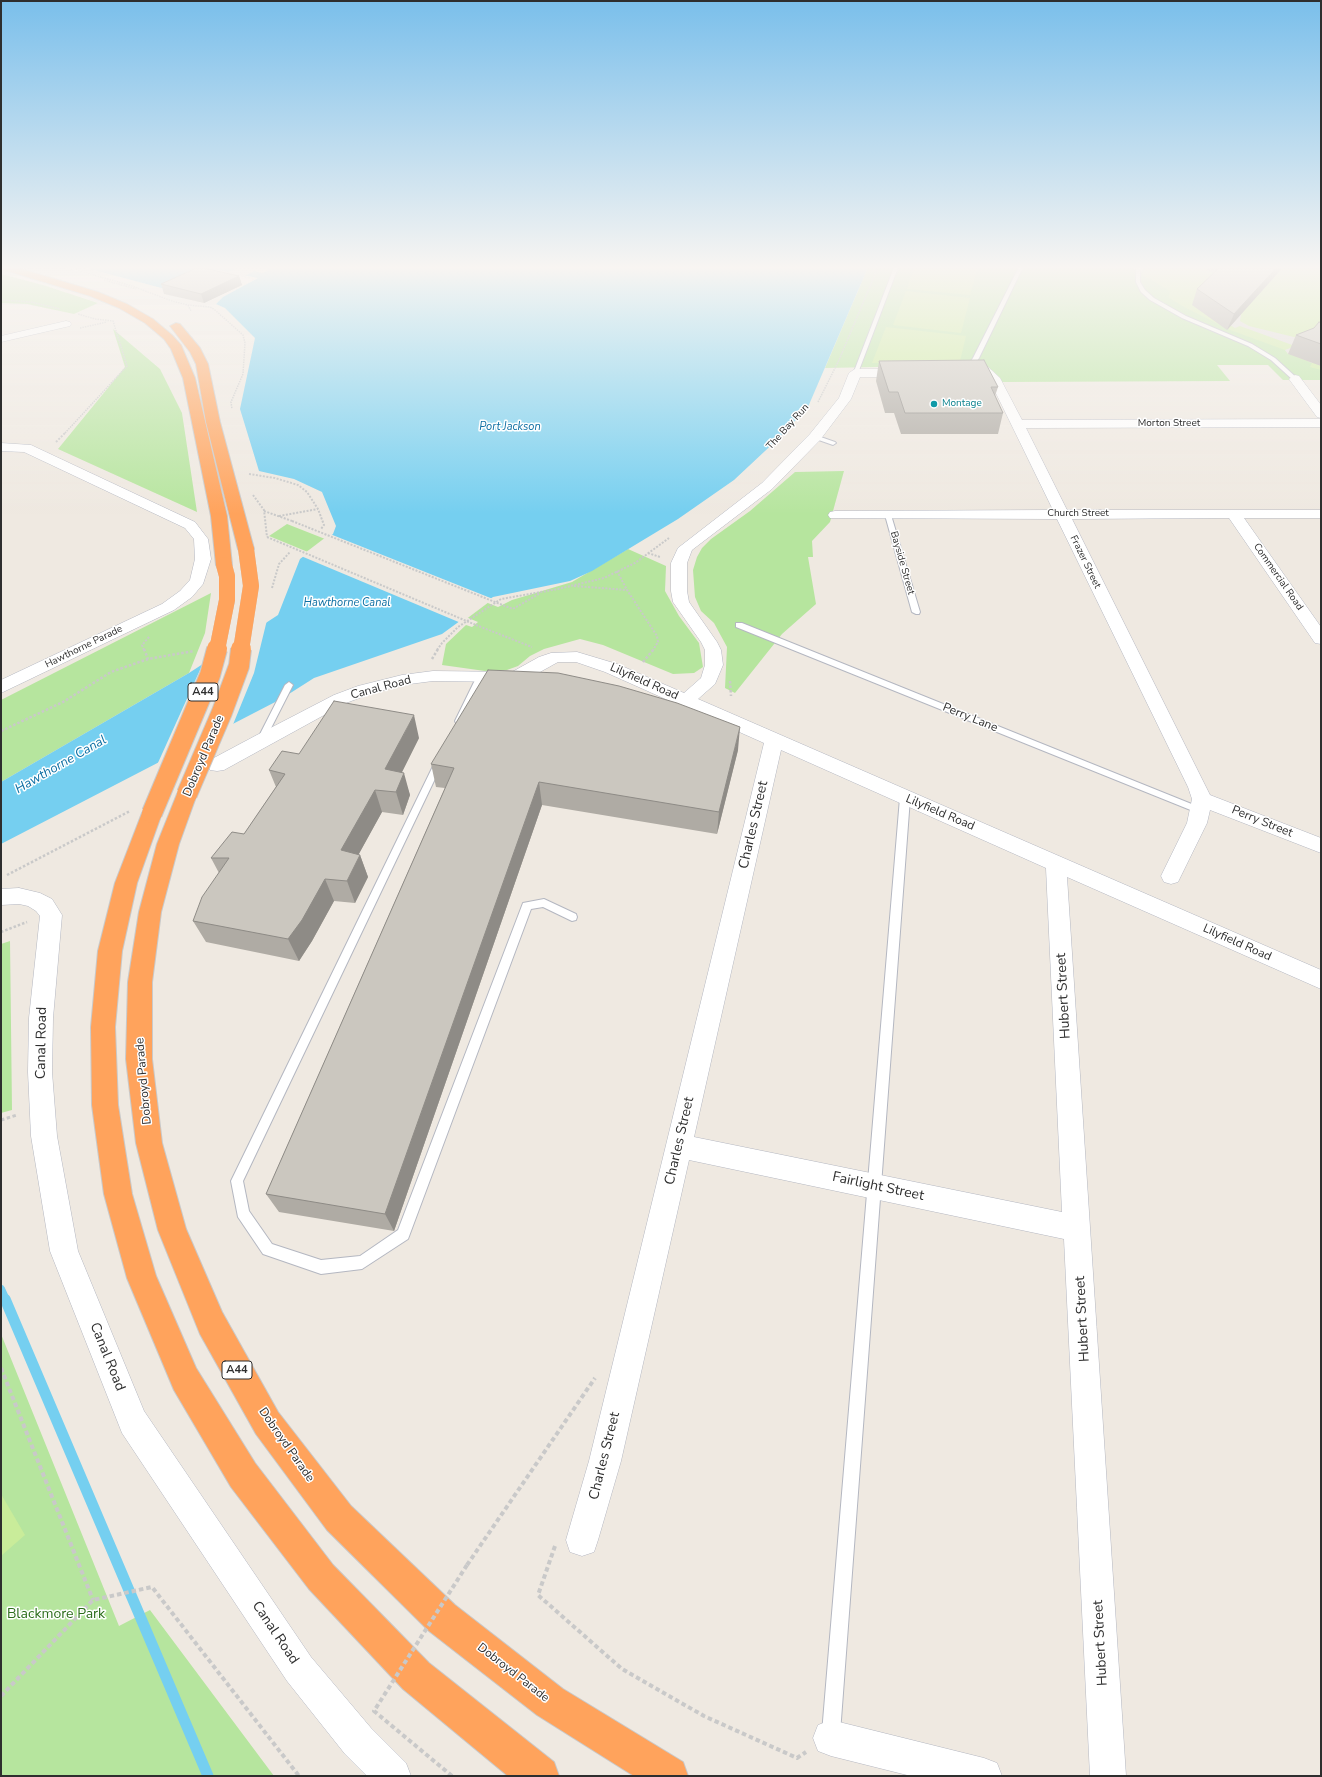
<!DOCTYPE html>
<html>
<head>
<meta charset="utf-8">
<style>
	body { margin:0 }
	#map { position:relative; width:1322px; height:1777px; overflow:hidden; background:#efe9e1; font-family:"Nunito Sans",sans-serif }
	canvas { display:block }
	.frame { position:absolute; inset:0; border:2px solid #2e2e2e; pointer-events:none }
</style>
</head>
<body>
<div id="map">
<canvas width="1322" height="1777"></canvas>
<div class="frame"></div>
</div>
<script>
const context = document.querySelector('canvas').getContext('2d');
context.lineJoin = 'round';
function fillPath(path, color) {
  context.fillStyle = color;
  context.fill(path, 'evenodd');
}
function shape(rows) {
  const path = new Path2D();
  for (const r of rows) {
    path.moveTo(r[0], r[1]);
    for (let i = 2; i < r.length; i += 2) path.lineTo(r[i], r[i + 1]);
  }
  return path;
}
function strokePath(path, color, width, dash) {
  context.strokeStyle = color;
  context.lineWidth = width;
  context.lineCap = dash ? 'butt' : 'round';
  context.setLineDash(dash || []);
  context.stroke(path);
}
function drawText(font, color, halo, rows, align = 'center') {
  context.font = font + ' "Nunito Sans",sans-serif';
  context.lineWidth = 3;
  context.setLineDash([]);
  context.textBaseline = 'middle';
  context.strokeStyle = halo;
  context.fillStyle = color;
  for (const [text, x, y, turn = 0] of rows) {
    context.save();
    context.translate(x, y);
    context.rotate((+turn || 0) * Math.PI / 180);
    context.textAlign = isNaN(turn) ? turn : align;
    if (halo) context.strokeText(text, 0, 0);
    context.fillText(text, 0, 0);
    context.restore();
  }
}
const green = shape([
	[869,265,1321,265,1321,380,1283,380,1268,365,1217,365,1230,381,1007,382,1002,382,993,371,982,365,825,368],
	[1,274,43,285,98,303,74,314,27,304,1,303],
	[113,329,160,369,182,413,197,512,58,449,125,367],
	[844,471,830,522,812,541,813,557,808,557,816,604,782,634,735,693,725,688,727,647,714,623,701,611,695,597,693,570,697,557,702,548,711,539,750,511,795,472],
	[287,524,498,607,512,600,572,582,628,549,666,566,665,591,679,616,699,643,703,667,694,673,673,674,603,645,580,639,544,649,530,656,518,666,507,670,485,671,442,665,446,644,466,625,472,627,478,622,269,536],
	[211,593,205,633,189,673,1,782,1,700],
	[10,941,12,1110,1,1113,1,944],
	[1,1334,119,1626,150,1610,274,1776,1,1776]
]);
const pitch = shape([
	[915,265,978,265,970,295,907,289],
	[1150,265,1321,265,1321,370,1310,367,1312,363,1288,354,1285,350,1230,330,1186,308,1169,298,1170,291,1150,279,1142,276,1145,269],
	[906,291,970,298,961,333,893,325],
	[886,327,966,336,960,361,872,363],
	[1,1494,25,1535,1,1556]
]);
const plaza = shape([
	[1230,313,1241,315,1240,321,1249,326,1310,341,1319,354,1312,363,1291,353,1288,354,1285,350,1295,346,1240,326,1235,328,1211,314]
]);
const water = shape([
	[75,265,869,265,808,407,780,437,734,480,678,519,592,571,570,581,493,597,442,634,314,678,281,699,1,844,1,782,189,673,278,615,300,559,333,534,336,526,322,492,294,479,259,471,240,409,255,338,225,308,216,304,223,297,258,278,218,270,169,290]
]);
const pier = shape([
	[233,265,247,265,270,270,262,273,254,271,245,276,256,279,242,285,253,279,218,272,202,276,217,270,228,272,238,268,231,266],
	[330,534,493,599,461,623,301,556],
	[267,620,254,673,232,727,157,765,204,661]
]);
const streamFar1 = shape([
	[1,1289,6,1300]
]);
const stream = shape([
	[5,1299,208,1776]
]);
const pathFar4 = shape([
	[59,265,132,286,172,301,188,305,210,307,215,310,243,335,245,343,243,374,231,402,232,409],
	[104,280,136,289],
	[1,300,31,302,60,309],
	[188,305,191,311],
	[80,328,107,322],
	[818,402,839,360,879,265],
	[65,433,127,366,113,321,95,319,78,314]
]);
const pathFar3 = shape([
	[56,442,66,432],
	[249,474,275,478,298,485,307,492,318,509,324,525,321,529],
	[253,495,264,510,267,537],
	[264,511,292,521],
	[279,516,318,509],
	[648,553,660,557],
	[617,571,627,590,657,636,658,642,653,650],
	[574,586,627,590],
	[272,588,279,564,290,552],
	[500,604,513,609,539,594],
	[476,625,532,647],
	[144,650,142,645,149,637],
	[437,650,442,643,458,627,501,599,558,589,604,578,635,563,669,538]
]);
const pathFar2 = shape([
	[144,649,148,659],
	[432,659,438,649],
	[643,662,654,649],
	[730,681,731,696],
	[1,731,63,702,111,672,148,659,194,651],
	[7,875,130,811],
	[1,932,27,922]
]);
const pathFar1 = shape([
	[1,1120,17,1115]
]);
const path = shape([
	[1,1368,93,1600],
	[555,1546,538,1595,622,1669,704,1716,797,1758,806,1752],
	[467,1565,595,1378],
	[1,1696,93,1600,152,1587,299,1776]
]);
const lane = shape([
	[895,265,899,265,858,373,853,374,895,265],
	[1020,265,1024,265,979,358,972,368,968,368,967,367,973,358,1020,265],
	[1113,265,1140,267,1147,265,1140,271,1140,282,1145,290,1154,298,1186,316,1252,344,1275,358,1298,379,1293,380,1271,360,1248,346,1182,318,1150,300,1141,292,1136,282,1136,271,1137,269,1113,265],
	[815,435,835,442,836,443,833,445,813,438,812,437,815,435],
	[888,513,891,515,920,612,919,614,916,614,912,612,885,515,888,513],
	[736,623,742,623,1204,809,1206,811,1201,814,1198,813,736,627,736,623],
	[480,675,484,678,463,721,459,724,456,723,455,721,476,678,480,675],
	[289,682,293,685,265,740,264,742,258,742,257,740,285,685,289,682],
	[439,759,443,762,243,1181,249,1211,272,1244,321,1260,360,1256,398,1230,523,903,544,899,576,914,577,917,576,920,572,921,543,907,531,909,408,1239,362,1269,321,1274,263,1254,238,1217,231,1181,435,762,439,759],
	[905,795,910,798,840,1733,837,1739,831,1742,825,1739,822,1733,900,798,905,795]
]);
const street = shape([
	[66,321,70,322,71,324,70,326,1,342,1,336,66,321],
	[977,363,988,367,1000,378,1022,420,1321,419,1321,427,1026,428,1067,510,1321,510,1321,518,1244,518,1321,627,1321,644,1315,643,1229,518,1072,519,1210,795,1321,838,1321,853,1210,810,1207,823,1178,882,1171,884,1164,882,1161,876,1187,823,1192,799,1188,787,1057,519,830,518,828,515,830,512,835,511,1053,510,991,383,980,373,976,371,966,372,960,368,962,366,977,363],
	[855,369,905,369,911,373,905,377,860,377,851,399,820,440,772,489,692,550,687,563,687,591,689,602,717,642,721,650,723,665,715,684,698,699,1321,970,1321,989,1067,877,1126,1776,1090,1776,1064,1239,689,1160,621,1461,598,1540,594,1552,582,1556,570,1552,566,1540,589,1461,764,743,605,672,576,662,558,662,531,677,513,682,433,681,402,685,370,694,346,703,224,770,217,771,210,770,208,765,210,760,255,736,334,695,358,686,402,675,433,671,512,672,539,657,551,653,577,652,617,664,684,693,701,678,705,665,705,650,701,642,673,602,671,591,671,563,678,548,762,483,810,434,839,398,849,373,855,369],
	[781,750,1046,868,1062,1212,694,1137,781,750],
	[1295,375,1299,376,1321,405,1321,418,1317,417,1289,379,1295,375],
	[1,443,31,445,195,522,208,539,211,559,203,584,192,597,174,610,1,693,1,680,162,604,180,591,190,580,195,559,194,539,185,528,24,452,1,451,1,443],
	[19,888,40,893,52,899,62,915,53,1018,52,1072,57,1136,78,1251,144,1411,311,1657,371,1728,406,1763,411,1776,367,1776,345,1754,287,1681,122,1433,50,1251,31,1136,28,1072,29,1018,40,916,36,911,28,906,19,904,1,905,1,889,19,888],
	[831,1720,984,1758,997,1763,1002,1776,911,1776,831,1756,818,1751,813,1738,818,1725,831,1720]
]);
const highway = shape([
	[1,265,8,265,98,292,127,304,153,319,172,335,181,345,195,378,227,516,232,565,230,568,224,570,218,568,216,565,211,516,183,378,171,349,164,339,145,323,119,308,90,296,1,269,1,265],
	[176,323,180,324,200,348,208,364,220,422,254,549,252,552,240,552,238,549,206,422,196,364,190,352,170,326,176,323],
	[187,787,194,789,197,794,179,844,161,912,152,982,152,1059,162,1143,186,1229,222,1312,278,1412,351,1506,455,1605,563,1689,683,1762,688,1776,634,1776,537,1715,429,1631,327,1530,256,1434,200,1334,158,1230,136,1143,126,1059,128,982,139,912,157,844,177,794,180,789,187,787],
	[152,806,159,808,162,813,137,883,122,951,115,1027,118,1105,132,1194,156,1276,196,1368,255,1463,333,1565,429,1663,554,1762,559,1776,508,1776,403,1689,309,1589,231,1487,174,1390,127,1278,104,1194,92,1105,91,1027,98,951,115,883,142,813,145,808,152,806]
]);
const pathBridgeFar1 = shape([
	[292,521,500,604],
	[267,537,476,625]
]);
const pathBridge = shape([
	[452,1776,374,1711,467,1565]
]);
const highwayBridgeFar1 = shape([
	[217,650,227,600,227,576,224,565],
	[241,650,251,586,246,549]
]);
const highwayBridge = shape([
	[187,794,222,712,239,666,241,649],
	[152,813,210,675,217,649]
]);
const wall = shape([
	[1208,265,1285,265,1227,330,1192,305,1197,289,1214,273,1206,270],
	[239,276,242,285,204,303,164,294,161,284],
	[1321,323,1321,366,1288,354,1296,335,1314,328],
	[879,361,998,387,995,396,1003,413,998,434,901,434,894,413,885,413,876,381],
	[419,738,402,772,410,795,403,815,382,812,358,855,360,855,368,877,355,903,334,901,312,941,299,961,206,942,193,921,219,873,211,858,244,834,276,787,269,770,299,754],
	[738,750,717,834,542,805,394,1231,279,1212,266,1194,445,788,436,787,431,764]
]);
const shadedWall = shape([
	[1279,265,1285,265,1227,330,1234,314],
	[239,276,242,285,204,303,201,294],
	[414,715,419,738,392,792,385,769],
	[740,727,738,750,717,834,719,812],
	[404,773,410,795,403,815,396,792],
	[539,782,542,805,394,1231,385,1214],
	[375,790,382,812,349,872,341,850],
	[360,855,368,877,355,903,347,881],
	[325,879,334,901,312,941,299,961,288,939]
]);
const building = shape([
	[1222,265,1279,265,1234,314,1197,289,1222,265],
	[199,267,239,276,201,294,161,284,199,267],
	[1319,322,1321,323,1321,344,1296,335,1314,328,1319,322],
	[984,360,998,387,991,387,1003,413,905,413,898,392,889,392,879,361,984,360],
	[488,670,558,673,619,686,677,703,740,727,719,812,539,782,385,1214,266,1194,454,768,431,764,488,670],
	[334,701,414,715,385,769,404,773,396,792,375,790,341,850,360,855,347,881,325,879,302,920,288,939,193,921,202,897,229,858,211,858,232,832,244,834,285,774,269,770,282,751,299,754,334,701]
]);
const markers = [
	[934,404,4,"#0f9aa8"]
];
const farCulturenames = [
	["Montage",942,404]
];
const farStreetnames = [
	["Morton Street",1169,424],
	["The Bay Run",788,427,-48],
	["Church Street",1078,514],
	["Frazer Street",1085,562,64],
	["Bayside Street",902,563,74],
	["Commercial Road",1278,577,55],
	["Hawthorne Parade",84,647,-26]
];
const farWaternames = [
	["Port Jackson",510,427],
	["Hawthorne Canal",347,603]
];
const shields = [
	[203,692,30],
	[237,1370,30]
];
const shieldNames = [
	["A44",203,692],
	["A44",237,1370]
];
const streetNames = [
	["Lilyfield Road",644,682,24],
	["Canal Road",381,688,-15],
	["Perry Lane",970,718,22],
	["Dobroyd Parade",204,756,-67],
	["Lilyfield Road",940,813,23],
	["Perry Street",1262,822,22],
	["Lilyfield Road",1237,943,24],
	["Dobroyd Parade",144,1081,-95],
	["Dobroyd Parade",286,1445,55],
	["Dobroyd Parade",513,1673,38]
];
const waterNames = [
	["Hawthorne Canal",61,765,-30]
];
const nearStreetnames = [
	["Charles Street",754,825,-77],
	["Hubert Street",1064,996,-93],
	["Canal Road",42,1043,-89],
	["Charles Street",680,1141,-77],
	["Fairlight Street",878,1187,12],
	["Hubert Street",1083,1319,-93],
	["Canal Road",107,1357,68],
	["Charles Street",605,1456,-76],
	["Canal Road",275,1633,56],
	["Hubert Street",1101,1643,-93]
];
const nearParknames = [
	["Blackmore Park",56,1615]
];
fillPath(green, '#b6e59e');
fillPath(pitch, '#c9ec9a');
fillPath(plaza, '#dfdcd8');
fillPath(water, '#75cff0');
fillPath(pier, '#efe9e1');
strokePath(streamFar1, '#75cff0', 8);
strokePath(stream, '#75cff0', 11);
strokePath(lane, '#b4b7c1', 2);
strokePath(street, '#b4b7c1', 1);
strokePath(highway, '#c9c9c9', 2);
strokePath(pathFar4, '#c9c9c9', 1.5, [1.5, 1]);
strokePath(pathFar3, '#c9c9c9', 2, [2, 1.5]);
strokePath(pathFar2, '#c9c9c9', 2.5, [2.5, 2]);
strokePath(pathFar1, '#c9c9c9', 3, [3.5, 2.5]);
strokePath(path, '#c9c9c9', 4, [4.5, 3]);
fillPath(lane, '#fff');
fillPath(street, '#fff');
fillPath(highway, '#ffa35c');
strokePath(highwayBridgeFar1, '#c9c9c9', 16, []);
strokePath(highwayBridge, '#c9c9c9', 22, []);
strokePath(pathBridgeFar1, '#c9c9c9', 2, [2, 1.5]);
strokePath(pathBridge, '#c9c9c9', 4, [4.5, 3]);
strokePath(highwayBridgeFar1, '#ffa35c', 16);
strokePath(highwayBridge, '#ffa35c', 20);
fillPath(wall, '#afaba4');
fillPath(shadedWall, '#8e8b86');
fillPath(building, '#cbc7bf');
strokePath(building, '#8e8b86', 1);
const sky = context.createLinearGradient(0, 0, 0, 514);
sky.addColorStop(0, '#7abfeb');
sky.addColorStop(0.52, '#f8f5f2');
sky.addColorStop(1, '#f8f5f200');
context.fillStyle = sky;
context.fillRect(0, 0, 1322, 514);
for (const [x, y, r, color] of markers) {
  const dot = new Path2D();
  dot.arc(x, y, r, 0, 2 * Math.PI);
  context.fillStyle = color;
  context.fill(dot);
  strokePath(dot, '#fff', 1.5);
}
drawText('10px', '#0d838f', '#fff', farCulturenames, 'left');
drawText('10px', '#2e2e2e', '#fff', farStreetnames);
drawText('italic 11px', '#0d6fa3', '#fff', farWaternames);
for (const [x, y, w] of shields) {
  const box = new Path2D();
  box.roundRect(x - w / 2, y - 9, w, 18, 3);
  context.fillStyle = '#fff';
  context.fill(box);
  strokePath(box, '#2e2e2e', 1);
}
drawText('bold 11px', '#2e2e2e', null, shieldNames);
drawText('12px', '#2e2e2e', '#fff', streetNames);
drawText('italic 13px', '#0d6fa3', '#fff', waterNames);
drawText('14px', '#2e2e2e', '#fff', nearStreetnames);
drawText('14px', '#2c6e1b', '#fff', nearParknames);
</script>
</body>
</html>
